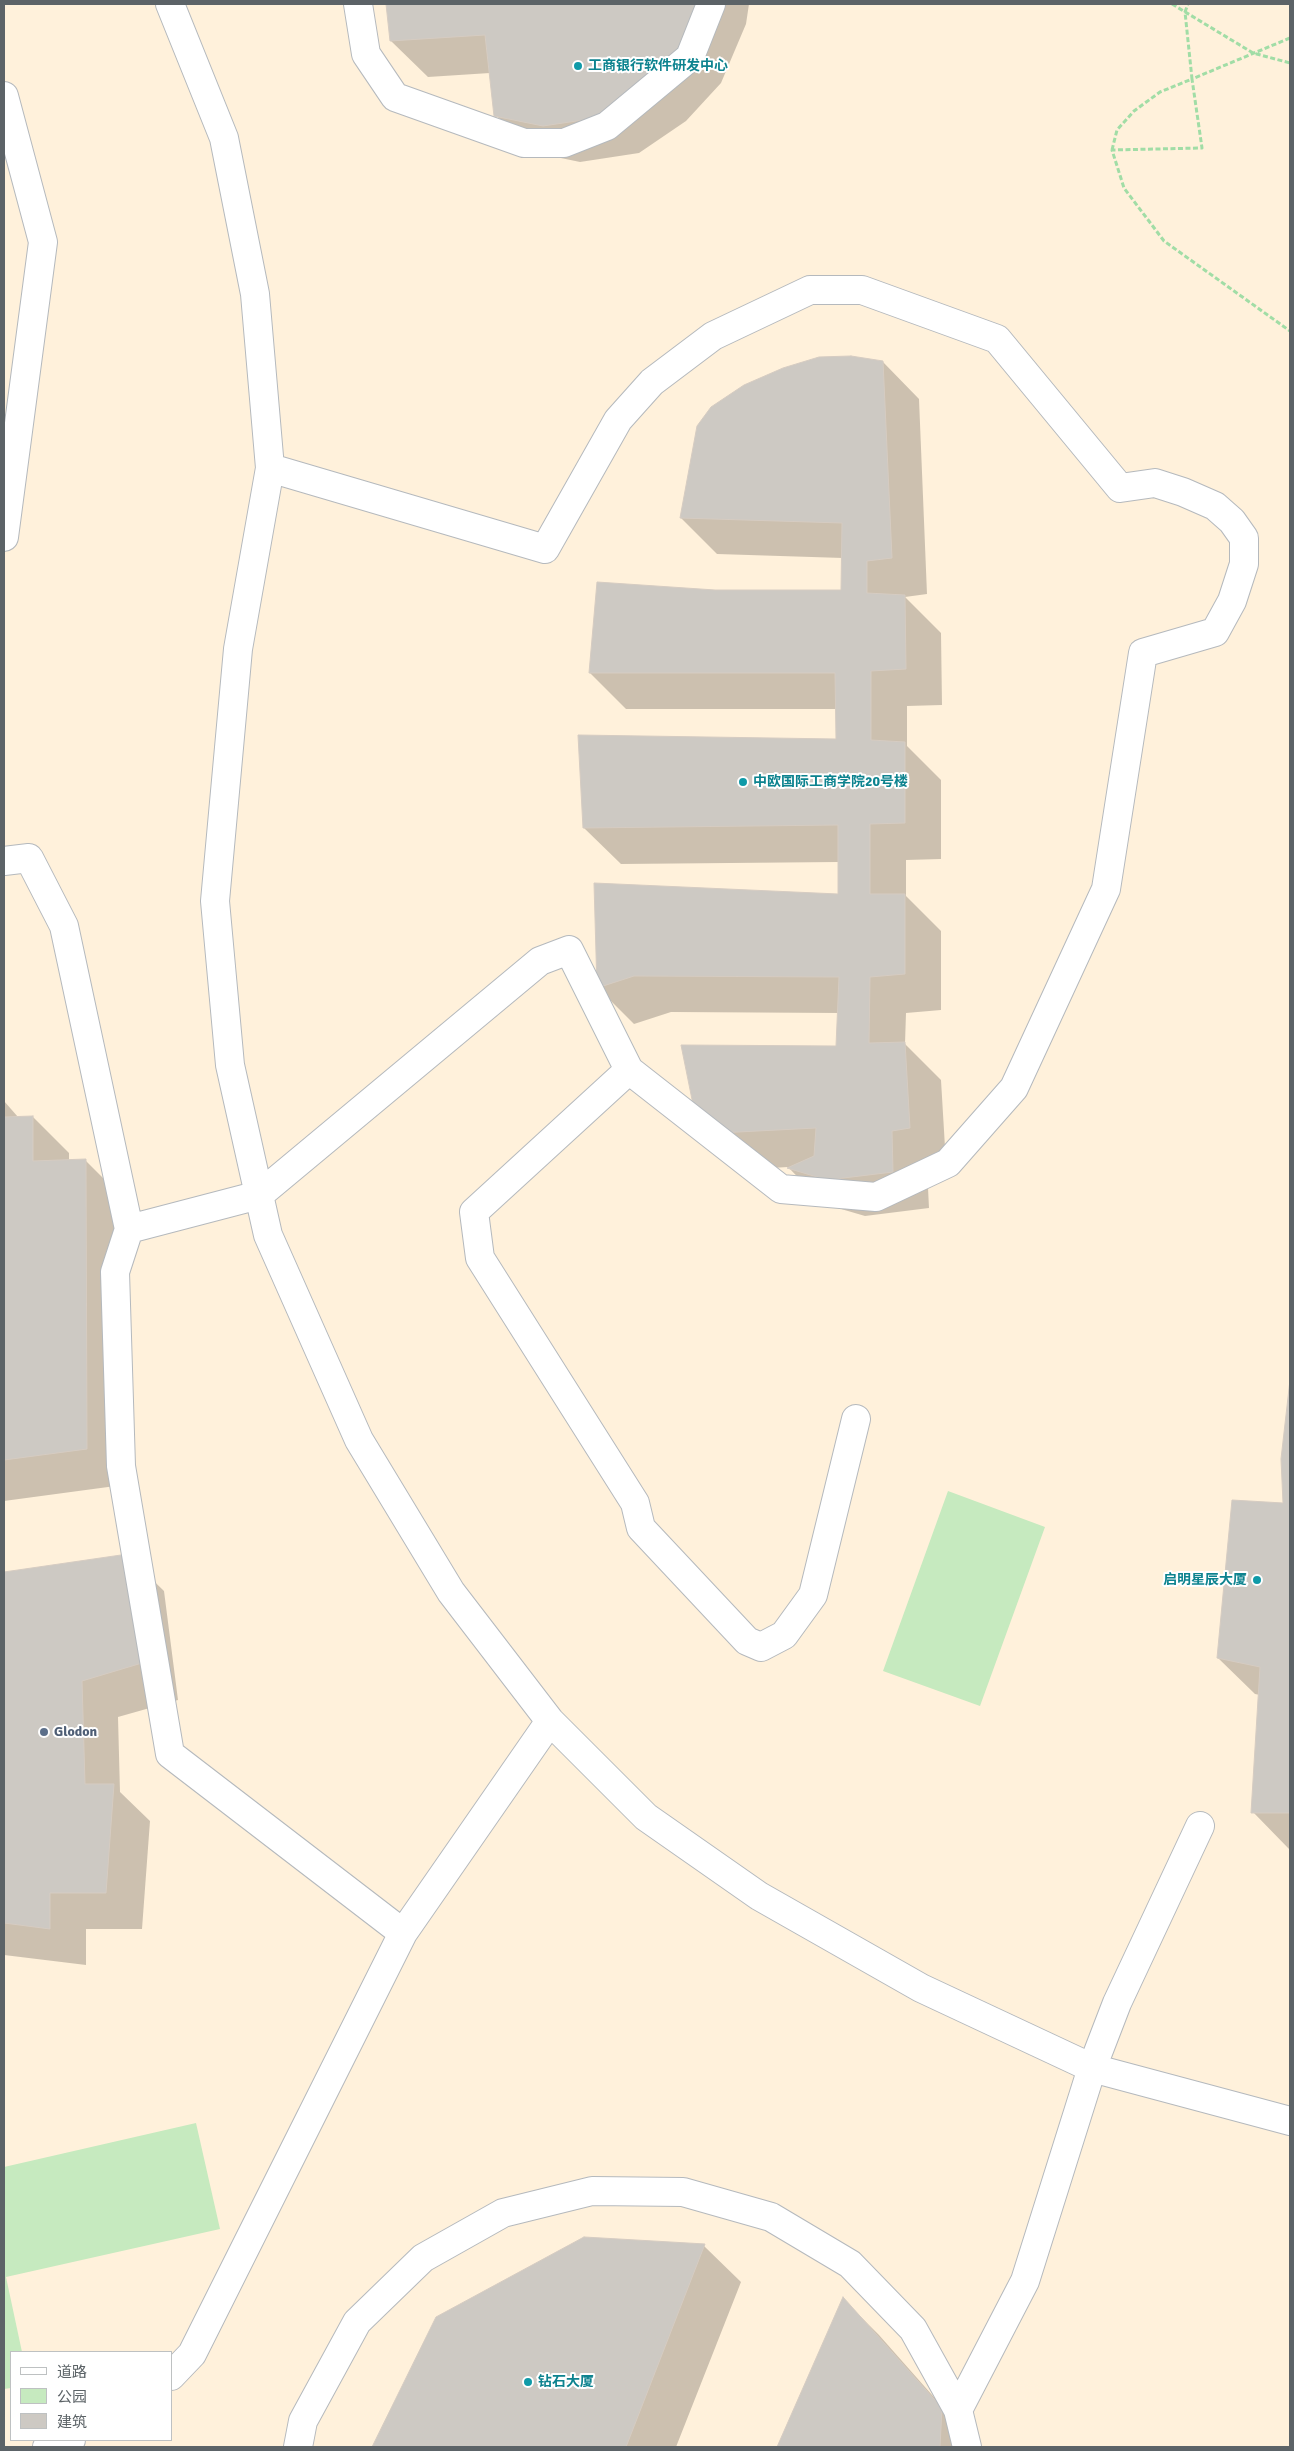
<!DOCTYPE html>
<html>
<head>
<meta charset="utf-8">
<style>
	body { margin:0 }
	#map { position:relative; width:1294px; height:2451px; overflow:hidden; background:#f0ece5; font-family:Signika,"Noto Sans SC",sans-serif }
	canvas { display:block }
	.frame { position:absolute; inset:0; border:5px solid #5c6367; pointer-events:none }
	.legend { position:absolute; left:10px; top:2351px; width:162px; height:90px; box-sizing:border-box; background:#fff; border:1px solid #bec1c2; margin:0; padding:6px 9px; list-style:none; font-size:15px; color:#5c6367 }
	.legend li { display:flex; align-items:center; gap:10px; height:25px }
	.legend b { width:25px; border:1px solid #bec1c2 }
</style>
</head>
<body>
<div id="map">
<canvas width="1294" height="2451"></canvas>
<div class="frame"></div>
<ul class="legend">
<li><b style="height:6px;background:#fff"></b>道路</li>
<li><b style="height:14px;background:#c6eabf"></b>公园</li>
<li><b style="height:14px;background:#cdc9c3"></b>建筑</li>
</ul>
</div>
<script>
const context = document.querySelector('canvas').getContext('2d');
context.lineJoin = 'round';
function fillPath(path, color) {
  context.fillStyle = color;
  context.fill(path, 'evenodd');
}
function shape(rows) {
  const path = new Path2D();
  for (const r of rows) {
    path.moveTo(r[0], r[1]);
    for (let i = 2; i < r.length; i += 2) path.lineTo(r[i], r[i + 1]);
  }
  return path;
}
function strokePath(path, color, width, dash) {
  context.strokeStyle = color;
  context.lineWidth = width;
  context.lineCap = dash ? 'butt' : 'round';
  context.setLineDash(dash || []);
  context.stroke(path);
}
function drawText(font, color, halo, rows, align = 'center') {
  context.font = font + ' Signika,"Noto Sans SC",sans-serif';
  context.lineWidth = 4;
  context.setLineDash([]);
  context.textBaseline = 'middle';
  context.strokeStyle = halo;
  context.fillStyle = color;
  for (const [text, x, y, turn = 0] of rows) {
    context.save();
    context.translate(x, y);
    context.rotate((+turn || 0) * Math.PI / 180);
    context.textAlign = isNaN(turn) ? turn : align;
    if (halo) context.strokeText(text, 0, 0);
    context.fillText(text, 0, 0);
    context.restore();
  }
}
const commercial = shape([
	[4,4,1290,4,1290,2447,4,2447],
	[11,2352,171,2352,171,2440,11,2440]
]);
const green = shape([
	[948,1491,1045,1527,980,1706,883,1671],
	[196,2123,220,2229,6,2277,22,2352,11,2352,11,2388,4,2389,4,2167]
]);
const shadow = shape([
	[388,4,749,4,746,24,721,83,686,121,639,153,580,162,532,152,496,115,490,73,428,77,391,41],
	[883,362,919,399,927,594,905,597,941,633,942,705,907,706,907,746,941,780,941,859,906,860,906,896,941,931,941,1010,906,1013,905,1044,941,1080,946,1164,927,1167,929,1208,865,1216,824,1204,788,1167,736,1170,700,1134,838,1047,839,1013,671,1012,634,1024,598,988,839,895,839,862,621,864,584,828,838,741,837,709,626,709,590,673,715,591,842,591,843,558,717,554,681,518],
	[4,1101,18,1117,33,1117,69,1153,69,1161,85,1160,122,1197,123,1485,4,1501],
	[1290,1390,1290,1849,1289,1849,1253,1812,1260,1695,1255,1694,1218,1658,1285,1504,1282,1459],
	[127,1555,164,1591,178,1700,118,1717,120,1792,150,1821,142,1929,86,1929,86,1965,4,1955,4,1573],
	[584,2239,704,2246,741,2282,676,2447,373,2447,437,2318],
	[843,2299,879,2335,978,2447,778,2447]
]);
const building = shape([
	[386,4,703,4,685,46,603,117,543,126,494,116,485,35,390,41,386,4],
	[851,356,883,361,892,558,867,561,867,593,905,595,906,669,871,671,871,740,905,742,905,823,870,824,870,894,905,894,905,974,870,977,869,1043,905,1042,910,1128,892,1131,893,1172,827,1180,787,1168,814,1156,816,1128,699,1134,681,1045,836,1046,839,977,634,976,597,988,594,883,838,894,838,825,583,828,578,735,836,739,835,673,589,673,597,582,715,590,841,590,842,523,680,518,697,426,711,407,744,385,783,368,819,357,851,356],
	[33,1116,33,1161,86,1159,87,1449,4,1460,4,1117,33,1116],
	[1290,1380,1290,1813,1251,1813,1260,1667,1217,1658,1232,1500,1283,1503,1281,1459,1290,1380],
	[128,1554,142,1663,82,1681,85,1784,114,1784,106,1893,50,1893,50,1929,4,1923,4,1572,128,1554],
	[584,2237,705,2244,626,2447,372,2447,436,2317,584,2237],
	[843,2297,942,2408,940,2447,777,2447,843,2297]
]);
const path = shape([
	[1172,4,1253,53,1290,63],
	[1290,38,1192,79,1202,148,1112,150,1124,188,1164,241,1290,331],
	[1112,150,1117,130,1134,111,1160,92,1192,79,1185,12,1188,4]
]);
const minor = shape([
	[170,4,224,138,255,294,270,468,238,649,215,901,230,1065,268,1235,359,1440,451,1592,550,1721,646,1817,759,1896,921,1988,1092,2068,1290,2121],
	[358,4,366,54,395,97,524,143,564,143,607,126,690,57,711,4],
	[4,96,43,242,4,537],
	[4,861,29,858,64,926,129,1229,115,1272,121,1466,170,1754,403,1933],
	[629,1070,474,1212,480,1258,635,1503,641,1528,747,1641,761,1647,784,1635,813,1595,856,1419],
	[129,1229,259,1195,540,961,569,950,629,1070,781,1189,876,1197,948,1163,1014,1088,1106,889,1143,653,1215,632,1232,601,1244,564,1244,538,1232,521,1215,506,1183,492,1155,483,1120,488,997,339,862,290,810,290,713,336,652,382,618,420,545,549,270,468],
	[171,2376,192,2354,403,1933,550,1721],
	[958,2410,1025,2281,1092,2068,1117,2003,1200,1826],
	[47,2447,71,2440],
	[298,2447,303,2421,357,2322,423,2258,503,2213,592,2191,683,2192,771,2217,850,2264,913,2329,958,2410,967,2447]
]);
const markers = [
	[578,66,5,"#0f9aa8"],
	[743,782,5,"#0f9aa8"],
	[1257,1580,5,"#0f9aa8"],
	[44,1732,5,"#5c6f8a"],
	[528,2382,5,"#0f9aa8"]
];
const cultureNames = [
	["工商银行软件研发中心",588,66],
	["中欧国际工商学院20号楼",753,782],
	["启明星辰大厦",1247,1580,"right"],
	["钻石大厦",538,2382]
];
const serviceNames = [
	["Glodon",54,1732]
];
fillPath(commercial, '#fff1db');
fillPath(green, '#c6eabf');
fillPath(shadow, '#0003');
fillPath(building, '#cdc9c3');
strokePath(building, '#d6ccc2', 1);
strokePath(minor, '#b5b9bd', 30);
strokePath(path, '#a1dda6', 3, [5, 2.5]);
strokePath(minor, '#fff', 28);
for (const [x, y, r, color] of markers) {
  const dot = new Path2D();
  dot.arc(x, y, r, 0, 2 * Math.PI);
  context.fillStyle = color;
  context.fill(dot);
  strokePath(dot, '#fff', 2);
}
drawText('bold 14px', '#0d838f', '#fff', cultureNames, 'left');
drawText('bold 14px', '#4e5e75', '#fff', serviceNames, 'left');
</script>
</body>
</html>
